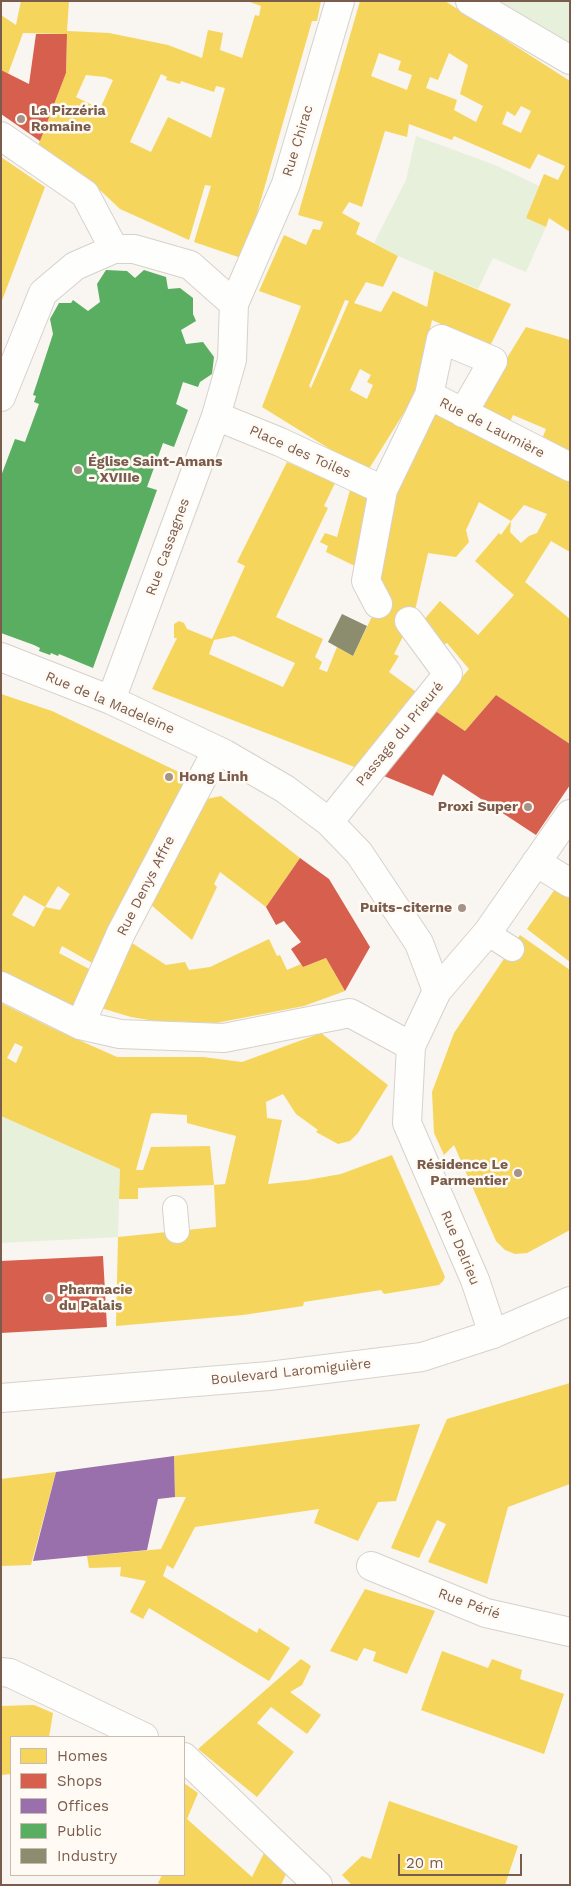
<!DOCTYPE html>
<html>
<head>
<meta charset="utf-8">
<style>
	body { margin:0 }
	#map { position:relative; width:571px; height:1886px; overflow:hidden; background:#f9f5f0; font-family:"Work Sans",sans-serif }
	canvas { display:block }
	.frame { position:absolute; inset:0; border:2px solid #7a5c4d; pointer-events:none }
	.legend { position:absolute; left:10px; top:1736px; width:175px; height:140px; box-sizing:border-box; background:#fffaf3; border:1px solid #cabbb1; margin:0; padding:6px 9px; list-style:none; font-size:15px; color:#7a5c4d }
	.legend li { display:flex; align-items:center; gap:10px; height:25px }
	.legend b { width:25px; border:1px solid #cabbb1 }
	.scale { position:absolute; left:398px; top:1854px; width:124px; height:22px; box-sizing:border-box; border:2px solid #7a5c4d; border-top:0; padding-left:6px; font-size:15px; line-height:18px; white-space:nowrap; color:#7a5c4d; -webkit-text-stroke:4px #fffaf3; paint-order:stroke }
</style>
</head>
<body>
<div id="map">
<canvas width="571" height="1886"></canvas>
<div class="frame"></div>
<ul class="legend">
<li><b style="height:14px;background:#f6d55c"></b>Homes</li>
<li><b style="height:14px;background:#d6604d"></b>Shops</li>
<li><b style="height:14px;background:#9970ab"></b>Offices</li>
<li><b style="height:14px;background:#5aae61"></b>Public</li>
<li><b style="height:14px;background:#8c8c6e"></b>Industry</li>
</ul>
<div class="scale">20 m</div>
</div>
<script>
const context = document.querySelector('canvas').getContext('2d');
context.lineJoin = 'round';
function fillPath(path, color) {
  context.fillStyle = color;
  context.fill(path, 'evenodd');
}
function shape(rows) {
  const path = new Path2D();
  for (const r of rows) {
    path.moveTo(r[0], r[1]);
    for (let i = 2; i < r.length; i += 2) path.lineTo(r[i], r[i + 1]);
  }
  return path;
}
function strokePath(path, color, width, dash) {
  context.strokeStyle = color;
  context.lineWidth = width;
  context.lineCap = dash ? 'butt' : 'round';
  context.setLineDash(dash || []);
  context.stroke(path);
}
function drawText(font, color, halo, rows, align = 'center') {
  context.font = font + ' "Work Sans",sans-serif';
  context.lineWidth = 5;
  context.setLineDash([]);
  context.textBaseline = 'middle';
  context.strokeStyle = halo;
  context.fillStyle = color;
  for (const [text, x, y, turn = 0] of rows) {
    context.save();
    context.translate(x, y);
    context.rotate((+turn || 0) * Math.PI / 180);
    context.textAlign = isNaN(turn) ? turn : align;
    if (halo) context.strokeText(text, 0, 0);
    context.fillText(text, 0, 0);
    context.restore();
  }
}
const green = shape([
	[497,1,570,1,570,48],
	[416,136,495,165,539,186,526,218,546,227,526,272,493,258,478,289,398,256,374,243,406,180],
	[1,1116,120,1169,118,1237,1,1243]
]);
const homes = shape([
	[21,1,69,1,67,31,109,33,168,45,202,58,208,30,223,33,220,50,242,58,255,15,259,16,261,6,247,1,321,1,317,21,312,21,244,259,194,242,211,186,205,185,189,240,120,209,101,191,36,151,66,73,67,34,23,33,8,74,1,70,1,15,16,25],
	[161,74,167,77,166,80,180,84,181,81,214,92,216,86,225,88,211,138,168,117,151,152,130,142],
	[86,75,105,77,113,80,100,109,76,97],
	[360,1,445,1,570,81,570,232,549,218,546,227,526,218,544,174,558,180,565,166,538,154,530,169,454,136,452,140,409,124,407,137,385,131,362,207,349,202,342,213,360,223,356,234,398,256,383,287,366,282,354,303,381,312,393,291,427,307,434,271,511,304,490,346,432,320,415,395,367,472,262,407,301,306,259,291,284,235,306,245,313,229,320,230,323,222,298,215],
	[379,53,401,61,398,70,412,75,407,90,371,76],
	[449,53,468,65,460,94,483,106,476,122,454,110,457,100,426,88,430,77,438,80],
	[521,106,531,111,521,133,502,124,507,111,515,116],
	[345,300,349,301,311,388,309,386],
	[360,369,371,375,367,382,373,385,367,399,350,390],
	[1,157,45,187,1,303],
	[526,327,570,340,570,456,539,446,546,429,513,415,508,426,477,407],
	[431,409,570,478,570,552,551,541,525,582,570,619,570,744,496,695,465,731,434,710,469,669,447,643,441,646,422,622,440,601,478,635,514,595,475,561,499,533,501,535,511,521,479,502,466,530,469,542,456,557,428,553,414,615,394,654,399,656,389,672,419,694,397,713,399,715,357,768,152,689,177,638,174,638,174,624,179,621,184,623,187,629,212,639,245,566,237,562,287,462,335,483,324,506,328,508,276,617,323,639,315,657,322,662,319,669,327,672,337,647,353,656,378,604,378,557,393,494],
	[524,505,547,514,537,533,529,536,521,543,510,532,511,521],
	[234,636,295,663,283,687,209,654,214,640],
	[350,490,374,502,359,568,326,552,328,546,320,542,325,533,337,537],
	[1,694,52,711,187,776,94,964,62,946,59,953,91,970,75,1010,1,971],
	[58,886,70,894,60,910,45,907,34,927,12,915,24,895,45,907],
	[221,796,300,858,266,907,220,872,214,884,217,887,192,940,150,904,202,800],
	[555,889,570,894,570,962,527,929],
	[520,935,570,970,570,1230,527,1253,515,1254,505,1250,496,1241,454,1145,444,1155,434,1133,432,1092,454,1033],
	[269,939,277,956,280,955,287,970,301,964,303,967,326,958,345,991,304,1006,216,1023,167,1021,167,1023,131,1017,101,1008,132,943,166,965,185,962,189,970,210,967],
	[1,1003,54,1029,117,1057,203,1057,242,1062,321,1033,388,1085,358,1133,350,1141,338,1144,316,1132,318,1130,296,1114,283,1094,266,1102,267,1118,282,1120,268,1184,307,1180,341,1174,392,1155,445,1277,443,1281,439,1285,384,1294,381,1290,304,1302,303,1306,243,1315,116,1326,118,1237,216,1227,214,1185,225,1184,236,1136,187,1123,187,1115,154,1113,151,1114,136,1170,143,1170,151,1147,210,1146,214,1185,138,1188,138,1199,119,1199,120,1169,1,1116],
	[15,1043,23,1047,16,1063,7,1058],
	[570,1383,570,1484,508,1507,487,1584,428,1562,446,1524,437,1520,419,1558,391,1548,447,1419],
	[420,1424,396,1501,378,1502,358,1541,314,1523,319,1509,195,1527,173,1569,167,1565,163,1576,257,1633,259,1628,290,1648,269,1681,149,1608,143,1619,130,1612,146,1581,120,1576,121,1567,89,1568,87,1556,161,1549,186,1497,175,1497,174,1456],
	[56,1472,31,1565,1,1566,1,1479],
	[365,1589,435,1611,407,1674,373,1661,376,1652,364,1648,357,1661,330,1651],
	[442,1651,488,1668,492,1659,522,1670,520,1679,564,1694,544,1754,421,1710],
	[301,1659,311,1666,302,1685,290,1692,321,1715,307,1734,271,1707,257,1723,294,1752,257,1797,198,1749],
	[34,1705,53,1713,49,1737,11,1737,11,1774,1,1775,1,1706],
	[184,1783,198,1793,187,1819,252,1877,264,1853,286,1874,281,1885,161,1885,158,1883,162,1875,184,1875],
	[389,1801,518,1846,505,1885,352,1885,342,1875,362,1856,371,1859]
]);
const shops = shape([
	[36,34,67,34,66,73,40,141,1,114,1,70,29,84],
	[496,695,570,744,570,785,536,835,443,774,433,796,379,774,434,710,465,731],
	[300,858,329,879,370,947,345,991,326,958,303,967,291,949,301,942,284,921,276,925,266,907],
	[103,1256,107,1327,1,1333,1,1261]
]);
const offices = shape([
	[174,1456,175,1497,158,1499,147,1550,33,1561,56,1472]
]);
const public = shape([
	[106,270,127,271,135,278,144,270,166,277,168,289,180,288,193,298,193,314,196,321,181,330,186,344,203,342,214,357,212,374,200,382,198,387,183,382,176,404,188,410,174,447,163,443,147,487,157,490,93,668,59,654,58,656,51,653,50,655,39,651,40,648,34,645,1,633,1,476,15,439,25,442,39,404,34,402,36,396,33,395,53,334,50,319,59,303,71,303,73,300,88,311,100,302,97,284]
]);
const industry = shape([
	[342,614,367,626,353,656,328,642]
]);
const lane = shape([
	[487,933,512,949],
	[175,1208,177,1231]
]);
const street = shape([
	[470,1,570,60],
	[1,136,85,194,114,249],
	[429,395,441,339,493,361,463,413],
	[1,397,43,293,75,266,114,249,134,249,190,265,234,304],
	[216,416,280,442,383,490],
	[378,604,366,581,383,490,429,395,570,467],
	[1,657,111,700,225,754,285,789,329,822,359,853,419,943,437,991],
	[111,700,216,416,232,360,234,304,286,184,340,1],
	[329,822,448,674,409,621],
	[536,862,570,883],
	[1,986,80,1025,120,1034,224,1038,350,1013,411,1046],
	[80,1025,121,933,217,750],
	[493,1334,475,1280,407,1123,411,1046,437,991,487,933,570,814],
	[371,1566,486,1613,570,1632],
	[1,1672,10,1673,144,1737],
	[184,1757,318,1885]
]);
const secondary = shape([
	[1,1398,269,1376,422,1357,493,1334,570,1301]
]);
const markers = [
	[21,119,5,"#a69286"],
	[78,470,5,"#a69286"],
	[169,777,5,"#a69286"],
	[528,807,5,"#a69286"],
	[462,908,5,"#a69286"],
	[518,1173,5,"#a69286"],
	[49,1298,5,"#a69286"]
];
const poiNames = [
	["La Pizzéria",31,111],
	["Romaine",31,127],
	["Église Saint-Amans",88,462],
	["- XVIIIe",88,478],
	["Hong Linh",179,777],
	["Proxi Super",518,807,"right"],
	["Puits-citerne",452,908,"right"],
	["Résidence Le",508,1165,"right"],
	["Parmentier",508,1181,"right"],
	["Pharmacie",59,1290],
	["du Palais",59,1306]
];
const streetNames = [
	["Rue Chirac",298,141,-73],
	["Rue de Laumière",492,428,27],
	["Place des Toiles",300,452,24],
	["Rue Cassagnes",168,547,-70],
	["Rue de la Madeleine",110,703,23],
	["Passage du Prieuré",400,734,-51],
	["Rue Denys Affre",146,886,-63],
	["Rue Delrieu",460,1248,67],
	["Boulevard Laromiguière",291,1372,-6],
	["Rue Périé",469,1604,20]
];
fillPath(green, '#e7f0db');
fillPath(homes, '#f6d55c');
fillPath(shops, '#d6604d');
fillPath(offices, '#9970ab');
fillPath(public, '#5aae61');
fillPath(industry, '#8c8c6e');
strokePath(lane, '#d7d1cb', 26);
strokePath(street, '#d7d1cb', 30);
strokePath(secondary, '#d9d2cb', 30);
strokePath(lane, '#fefefd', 24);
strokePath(street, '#fefefd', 28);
strokePath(secondary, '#fefefd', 28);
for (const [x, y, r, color] of markers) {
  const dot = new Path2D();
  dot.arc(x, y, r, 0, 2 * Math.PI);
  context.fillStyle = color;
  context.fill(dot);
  strokePath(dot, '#fffaf3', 2);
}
drawText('bold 14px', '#7a5c4d', '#fffaf3', poiNames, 'left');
drawText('14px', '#7a5c4d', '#fffaf3', streetNames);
</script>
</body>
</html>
